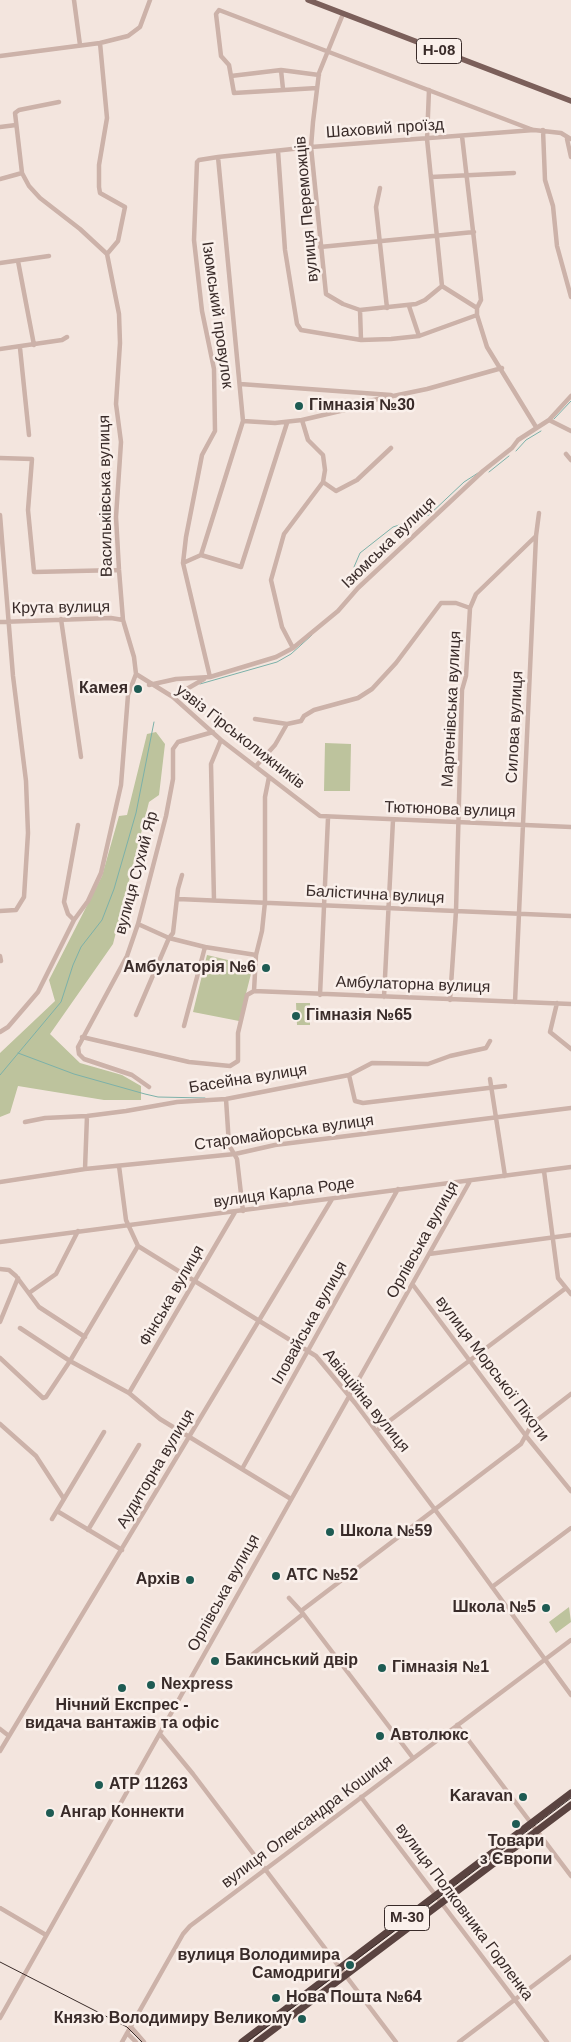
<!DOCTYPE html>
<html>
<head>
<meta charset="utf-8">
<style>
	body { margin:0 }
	canvas { display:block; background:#f3e5de }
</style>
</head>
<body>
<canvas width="571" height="2042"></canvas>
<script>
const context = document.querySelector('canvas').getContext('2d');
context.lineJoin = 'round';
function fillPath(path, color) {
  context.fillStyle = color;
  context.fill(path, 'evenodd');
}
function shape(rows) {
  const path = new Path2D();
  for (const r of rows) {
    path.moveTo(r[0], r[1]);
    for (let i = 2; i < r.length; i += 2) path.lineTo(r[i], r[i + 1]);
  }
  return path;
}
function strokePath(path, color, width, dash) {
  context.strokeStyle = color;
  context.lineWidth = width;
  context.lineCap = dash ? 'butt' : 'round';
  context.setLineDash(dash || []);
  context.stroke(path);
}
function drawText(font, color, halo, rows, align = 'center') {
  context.font = font + ' Arial,sans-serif';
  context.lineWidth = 5;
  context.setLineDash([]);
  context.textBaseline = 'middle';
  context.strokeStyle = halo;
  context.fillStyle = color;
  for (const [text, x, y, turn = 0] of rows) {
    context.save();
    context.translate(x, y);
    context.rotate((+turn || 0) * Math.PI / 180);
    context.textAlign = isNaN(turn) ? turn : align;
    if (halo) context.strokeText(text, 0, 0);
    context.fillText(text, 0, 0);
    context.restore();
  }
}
const green = shape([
	[156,732,165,744,159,795,149,802,113,944,50,1034,80,1063,122,1075,141,1086,141,1100,104,1100,18,1086,10,1113,0,1117,0,1053,55,1001,49,980,102,876,119,816,127,815,147,734],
	[325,743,351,744,350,791,324,791],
	[207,955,253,966,239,1021,193,1012],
	[296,1003,310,1003,310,1025,297,1025],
	[569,1607,571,1622,556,1633,549,1622]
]);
const stream = shape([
	[554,419,571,401],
	[516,451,526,440,541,431],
	[489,472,509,456],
	[354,567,360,553,393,527,429,515,464,482,478,473],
	[200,684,277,662,291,654,312,635],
	[18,1053,74,1074,145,1094,158,1097,205,1098],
	[0,1075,61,1002,73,965,81,947,102,920,114,889,136,813,154,722]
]);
const minor = shape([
	[74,0,80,45],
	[343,14,319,73,313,122,311,147,326,294,343,304,360,310,416,304,425,300,442,286],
	[100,43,107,118,99,165,99,187,100,193,125,207,118,241,107,254],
	[0,56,100,43,128,36,140,27,150,0],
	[281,70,319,75],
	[231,76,281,70,283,89],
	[317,88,234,93,229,65,221,56,216,14,219,10,533,130],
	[429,90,427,139,442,286],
	[59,102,19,110,15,113,22,173,29,186,40,198,80,229,107,254],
	[0,127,16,125],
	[543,130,545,180,553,206,557,246,571,297],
	[567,139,571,157],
	[278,151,285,250,297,324,301,330,361,340,391,339,419,336,477,315,477,308,481,300,462,136],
	[431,177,514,173],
	[0,179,22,173],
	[380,188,376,207,387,308],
	[320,247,474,232],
	[18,261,34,345],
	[0,263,49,256],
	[442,286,477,308],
	[409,306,419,336],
	[360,310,361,340],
	[477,315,487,347,536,427],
	[20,348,29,435],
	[0,349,62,340,67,337],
	[240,384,391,395],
	[549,420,571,431],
	[243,421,275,423,302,420,353,408,364,402,427,389,502,368],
	[566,454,571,460],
	[0,458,32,459,28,510,34,572,119,570],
	[323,482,336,491,357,480,391,448],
	[0,515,13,676,26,781,28,833,24,897,16,910,0,911],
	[201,555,243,421,218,157],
	[183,563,201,555,241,567,287,423],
	[61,619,81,757],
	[0,622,111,618,123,620],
	[293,648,282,627,271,580,284,534,323,482,325,470,323,455,308,440,302,420],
	[136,674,173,697,221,740,320,816,571,827],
	[210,677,183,563,186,537,202,455,215,431,214,369,202,311,194,240,197,162,199,160,218,157,311,147,534,130,561,133,571,139],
	[149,685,176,679,210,677,276,657,293,648,338,611,358,588,483,471,512,448,518,440,549,420,571,396],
	[173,697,204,679],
	[255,719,287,724],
	[256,766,275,745,287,724,301,721,304,716,314,710,358,698,372,689,396,663,441,603,456,603,470,608],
	[178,899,571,916],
	[214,900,211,764,221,740],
	[74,920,68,914,64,902,78,825],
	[138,924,169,938,205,947,256,955],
	[0,956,1,961],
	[254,991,571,1004],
	[254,991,256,955,262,931,265,902,265,797,269,777],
	[320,995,328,818],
	[384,997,393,820],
	[450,1000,456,911,462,690,466,676,470,608,476,594,536,536],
	[515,1002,536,536,539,513],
	[557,1003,550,1032,571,1049],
	[136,1015,169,938,173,933,178,889,182,875],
	[184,1026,205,947],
	[0,1032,8,1027,38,992,74,920,88,901,101,873,121,785,128,695,136,674,134,657,123,620,119,570,116,517,121,442,116,404,120,343,119,314,107,254],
	[82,1037,189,1062,230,1066,238,1061,238,1033,247,995,254,991],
	[349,1075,372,1063,428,1064,450,1056,486,1048,490,1041],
	[490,1079,505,1176],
	[149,1087,132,1075,84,1059,79,1054,78,1047,127,956,138,924,166,816,173,779,173,749,178,742,213,732],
	[226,1099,229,1145,237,1159,243,1211],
	[25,1122,45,1118,87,1116,126,1111,177,1102,226,1099,349,1075,355,1101,363,1103,505,1086],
	[119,1166,126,1220,138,1246,316,1356,355,1403,460,1543,571,1695],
	[85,1169,87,1116],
	[544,1171,558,1278,571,1294],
	[0,1182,85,1169,235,1154,275,1145,571,1108],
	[0,1242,571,1167],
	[429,1254,571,1235],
	[0,1269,9,1270,16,1276,39,1307,85,1337],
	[413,1285,526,1436,571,1491],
	[29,1293,56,1274,78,1231],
	[0,1322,18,1278],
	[20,1328,70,1361,129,1393,160,1419,291,1499],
	[0,1358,43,1398,46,1397,70,1361,138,1246],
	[129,1393,235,1212],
	[0,1424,36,1456,64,1499],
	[376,1431,566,1288],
	[242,1469,398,1189],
	[57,1511,122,1550],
	[52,1519,104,1432],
	[88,1530,139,1445],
	[492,1587,571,1528],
	[289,1598,301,1611,413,1758],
	[301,1611,521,1444,532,1424,571,1394],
	[251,1660,253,1654,303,1614],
	[457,1725,571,1876],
	[0,1729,9,1736],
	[160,1734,193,1774,396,2042],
	[0,1751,332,1199],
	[361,1797,547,2042],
	[0,1908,46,1935],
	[0,2018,470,1181],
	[131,2027,144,2042],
	[127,2033,136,2042],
	[122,2042,183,1934,190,1926,571,1640],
	[459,2042,571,1957]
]);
const major = shape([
	[308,0,571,101]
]);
const highway = shape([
	[242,2042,571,1793],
	[257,2042,571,1805]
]);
const tram = shape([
	[0,1962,127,2027,142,2042],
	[247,2042,571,1798]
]);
const markers = [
	[299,406,5,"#1e5b53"],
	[138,689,5,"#1e5b53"],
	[266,968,5,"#1e5b53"],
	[296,1016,5,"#1e5b53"],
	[330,1532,5,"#1e5b53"],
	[276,1576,5,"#1e5b53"],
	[190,1580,5,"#1e5b53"],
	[546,1608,5,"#1e5b53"],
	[215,1661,5,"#1e5b53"],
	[382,1668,5,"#1e5b53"],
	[151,1685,5,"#1e5b53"],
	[122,1688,5,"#1e5b53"],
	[380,1736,5,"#1e5b53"],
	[99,1785,5,"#1e5b53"],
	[523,1797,5,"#1e5b53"],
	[50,1813,5,"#1e5b53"],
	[516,1824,5,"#1e5b53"],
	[350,1965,5,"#1e5b53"],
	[276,1998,5,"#1e5b53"],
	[302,2019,5,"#1e5b53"]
];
const shields = [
	[439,51,45],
	[407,1918,45]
];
const shieldNames = [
	["Н-08",439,51],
	["М-30",407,1918]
];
const streetNames = [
	["Шаховий проїзд",385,129,-4],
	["вулиця Переможців",307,209,-95],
	["Ізюмський провулок",217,315,82],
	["Васильківська вулиця",106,496,-91],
	["Ізюмська вулиця",389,543,-44],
	["Крута вулиця",61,608,-1],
	["Мартенівська вулиця",452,709,-87],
	["Силова вулиця",515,727,-87],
	["узвіз Гірськолижників",240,737,38],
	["Тютюнова вулиця",450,810,2],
	["вулиця Сухий Яр",137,873,-75],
	["Балістична вулиця",375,895,3],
	["Амбулаторна вулиця",413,985,2],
	["Басейна вулиця",248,1079,-9],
	["Старомайорська вулиця",284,1133,-8],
	["вулиця Карла Роде",284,1193,-8],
	["Орлівська вулиця",423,1240,-61],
	["Фінська вулиця",172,1296,-60],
	["Іловайська вулиця",310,1323,-61],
	["вулиця Морської Піхоти",492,1369,53],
	["Авіаційна вулиця",366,1401,51],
	["Аудиторна вулиця",156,1469,-59],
	["Орлівська вулиця",224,1593,-61],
	["вулиця Олександра Кошиця",307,1822,-37],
	["вулиця Полковника Горленка",464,1912,53]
];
const poiNames = [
	["Гімназія №30",309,406],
	["Камея",128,689,"right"],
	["Амбулаторія №6",256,968,"right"],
	["Гімназія №65",306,1016],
	["Школа №59",340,1532],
	["АТС №52",286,1576],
	["Архів",180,1580,"right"],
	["Школа №5",536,1608,"right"],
	["Бакинський двір",225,1661],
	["Гімназія №1",392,1668],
	["Nexpress",161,1685],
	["Нічний Експрес -",122,1706,"center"],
	["видача вантажів та офіс",122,1724,"center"],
	["Автолюкс",390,1736],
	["ATP 11263",109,1785],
	["Karavan",513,1797,"right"],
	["Ангар Коннекти",60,1813],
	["Товари",516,1842,"center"],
	["з Європи",516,1860,"center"],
	["вулиця Володимира",340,1956,"right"],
	["Самодриги",340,1974,"right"],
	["Нова Пошта №64",286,1998],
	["Князю Володимиру Великому",292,2019,"right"]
];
fillPath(green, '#bdc39d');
strokePath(stream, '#7cb1a9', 1);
strokePath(minor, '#ccb2a9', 4.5);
strokePath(major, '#7b5f5a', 5.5);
strokePath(highway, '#5a4340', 7);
strokePath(tram, '#392b29', 1);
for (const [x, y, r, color] of markers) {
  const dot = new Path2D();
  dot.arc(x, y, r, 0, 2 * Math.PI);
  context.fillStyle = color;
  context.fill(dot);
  strokePath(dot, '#faf0eb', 2);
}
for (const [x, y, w] of shields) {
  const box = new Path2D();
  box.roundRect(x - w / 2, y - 12.5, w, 25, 4);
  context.fillStyle = '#faf0eb';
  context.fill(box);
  strokePath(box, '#392b29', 1);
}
drawText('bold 15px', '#392b29', null, shieldNames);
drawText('16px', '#392b29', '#faf0eb', streetNames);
drawText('bold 16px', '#392b29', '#faf0eb', poiNames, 'left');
</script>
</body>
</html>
